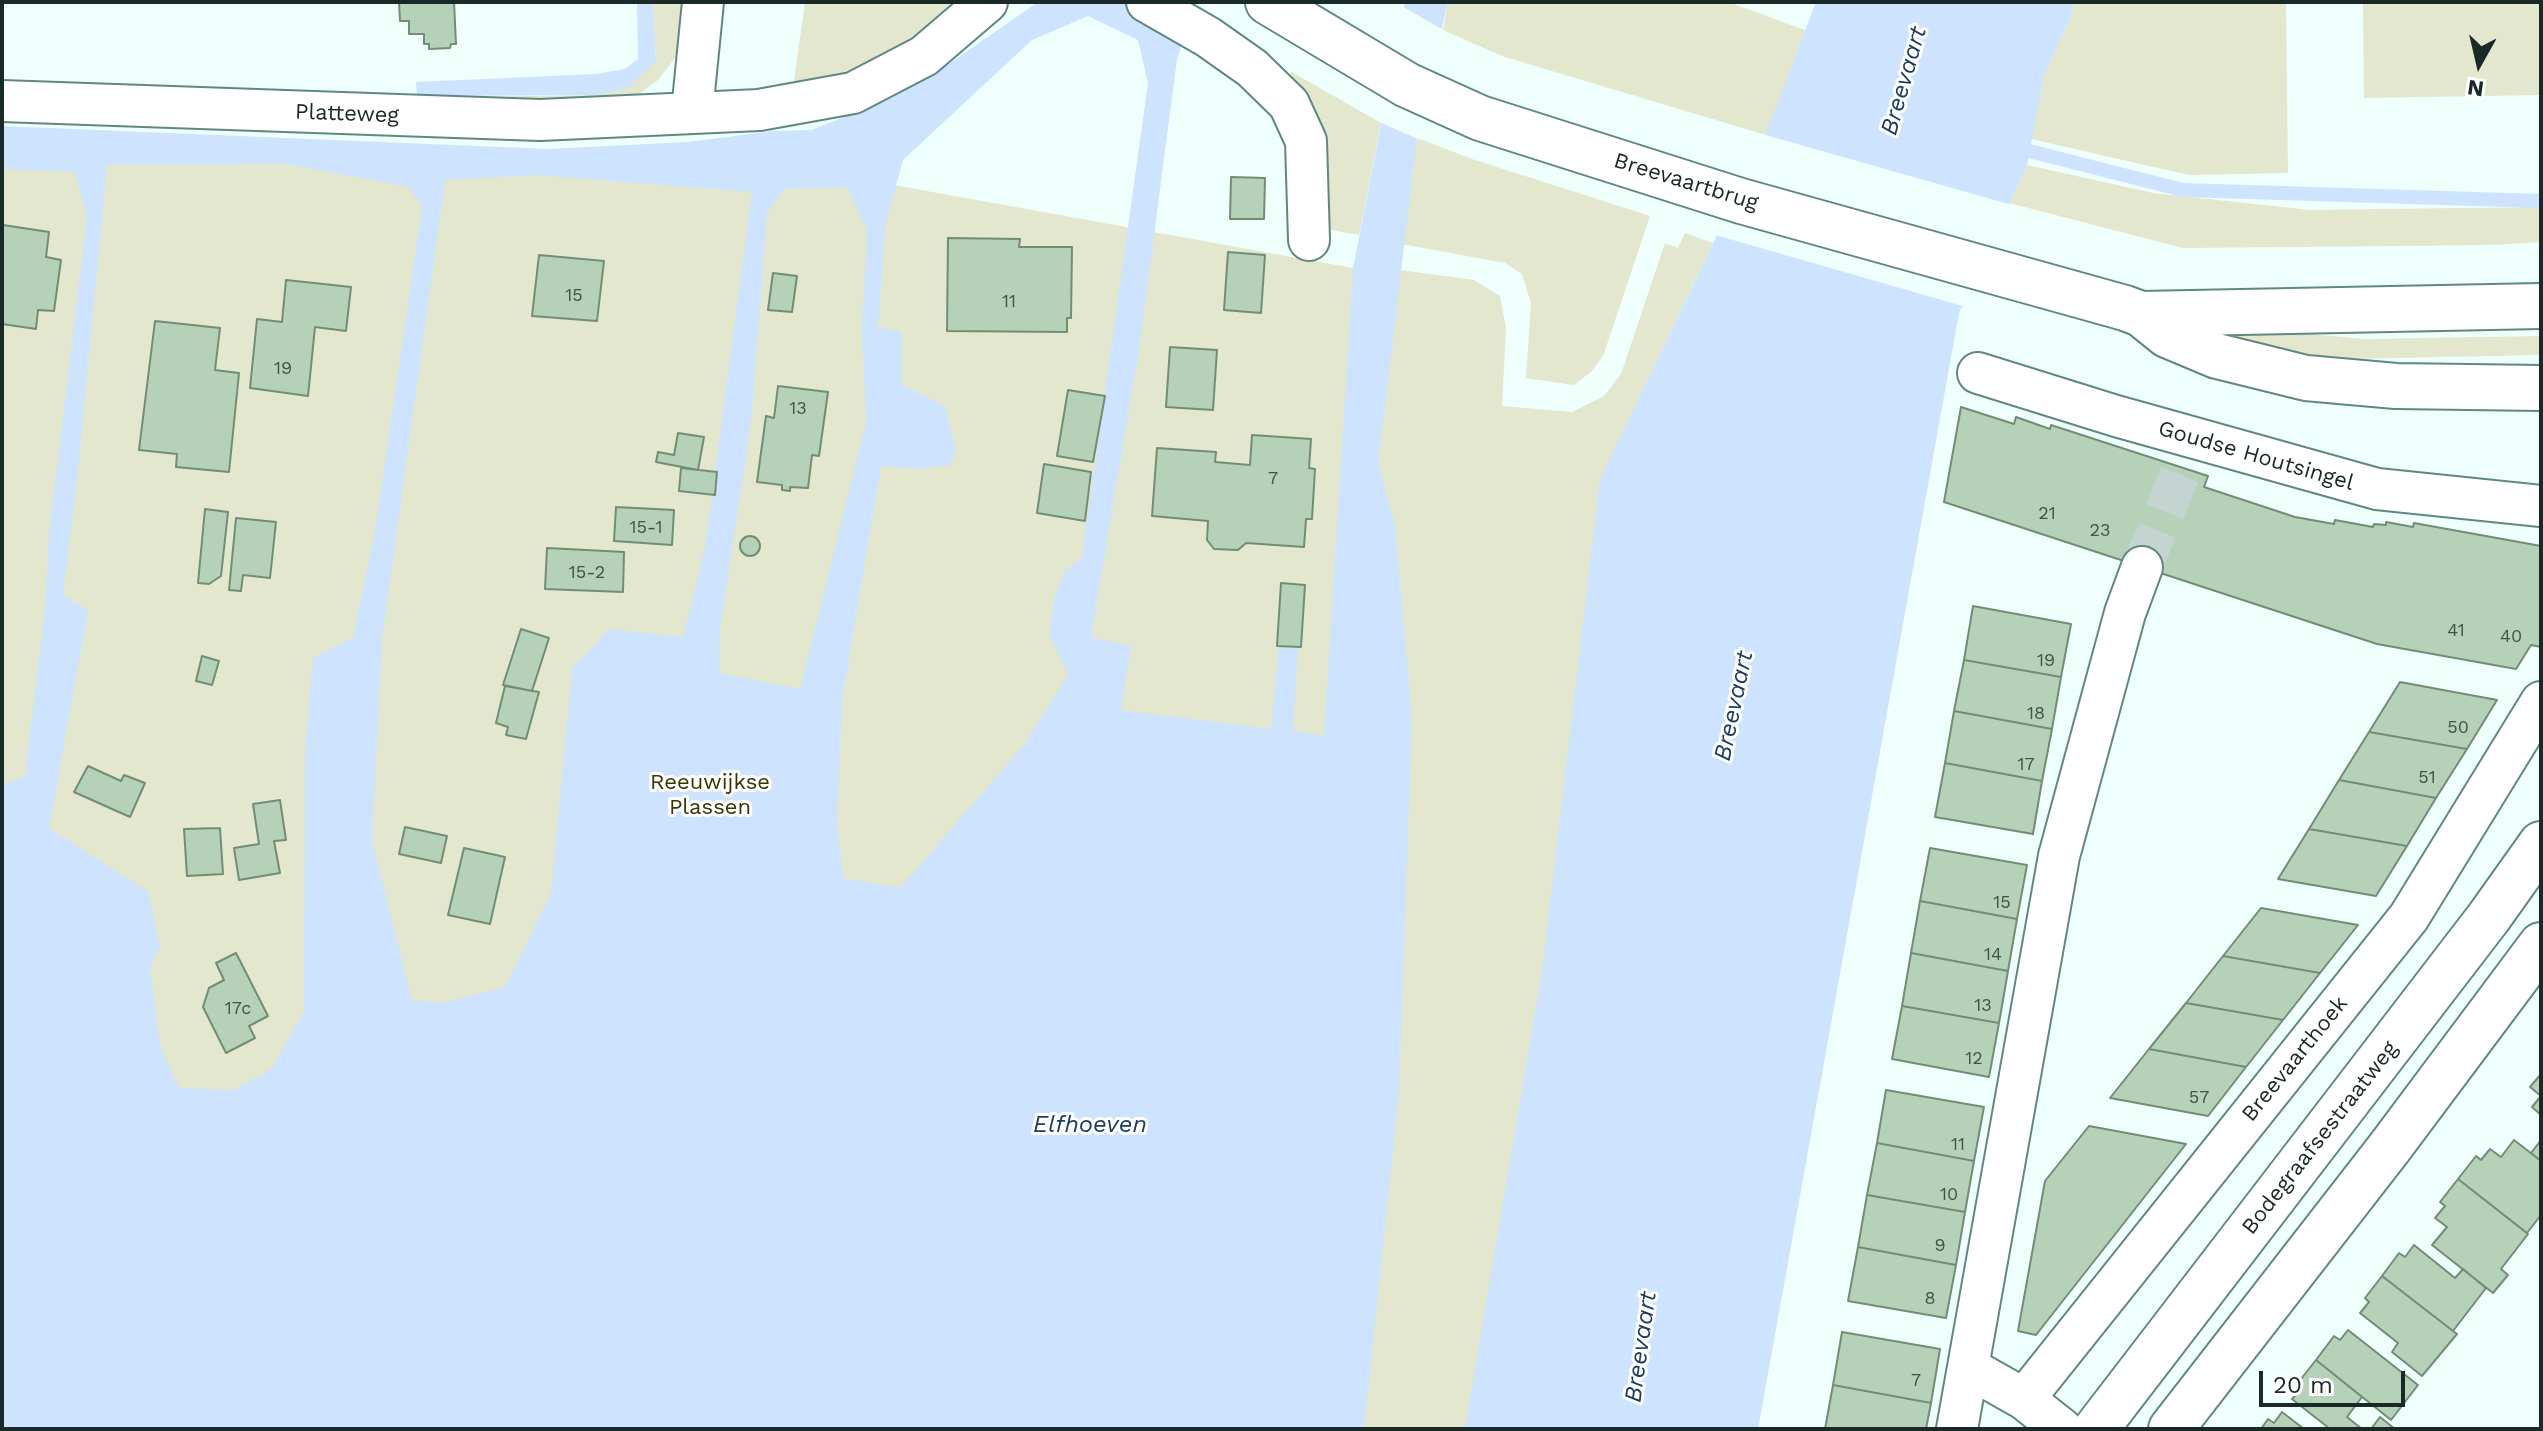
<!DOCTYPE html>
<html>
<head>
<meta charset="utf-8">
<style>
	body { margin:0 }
	#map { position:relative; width:2543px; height:1431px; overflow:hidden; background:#eefffc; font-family:"Work Sans",sans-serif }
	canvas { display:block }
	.frame { position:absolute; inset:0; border:4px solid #192927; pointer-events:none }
	.north { position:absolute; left:2439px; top:24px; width:80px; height:80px; -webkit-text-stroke:6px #fff; paint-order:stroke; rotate:188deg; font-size:22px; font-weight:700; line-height:32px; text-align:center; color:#192927 }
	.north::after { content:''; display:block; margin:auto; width:28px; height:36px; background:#192927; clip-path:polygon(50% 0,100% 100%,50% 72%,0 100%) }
	.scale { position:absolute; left:2259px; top:1371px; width:146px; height:36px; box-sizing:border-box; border:4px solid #192927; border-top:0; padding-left:10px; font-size:24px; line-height:28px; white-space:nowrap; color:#192927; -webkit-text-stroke:6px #fff; paint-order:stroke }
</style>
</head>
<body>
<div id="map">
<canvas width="2543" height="1431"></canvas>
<div class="frame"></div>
<div class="north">N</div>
<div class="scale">20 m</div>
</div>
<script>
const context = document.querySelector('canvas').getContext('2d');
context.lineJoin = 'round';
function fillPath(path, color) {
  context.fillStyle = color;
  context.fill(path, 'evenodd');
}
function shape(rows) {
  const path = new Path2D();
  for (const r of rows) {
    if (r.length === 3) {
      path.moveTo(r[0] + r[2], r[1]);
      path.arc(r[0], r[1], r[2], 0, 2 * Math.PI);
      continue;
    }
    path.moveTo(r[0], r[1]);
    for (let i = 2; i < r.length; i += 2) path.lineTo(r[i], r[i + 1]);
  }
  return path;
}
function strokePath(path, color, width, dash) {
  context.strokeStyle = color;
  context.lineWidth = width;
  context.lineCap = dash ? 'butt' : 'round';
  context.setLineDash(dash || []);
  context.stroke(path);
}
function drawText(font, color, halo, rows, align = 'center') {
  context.font = font + ' "Work Sans",sans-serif';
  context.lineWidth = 6;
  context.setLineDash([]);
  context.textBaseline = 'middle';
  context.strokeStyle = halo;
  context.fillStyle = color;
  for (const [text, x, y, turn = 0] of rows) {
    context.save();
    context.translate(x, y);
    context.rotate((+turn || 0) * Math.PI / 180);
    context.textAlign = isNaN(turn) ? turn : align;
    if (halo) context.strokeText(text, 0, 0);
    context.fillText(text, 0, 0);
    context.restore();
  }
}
const green = shape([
	[653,2,680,2,682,13,678,54,658,80,628,102,404,105,406,94,466,97,595,95,656,61],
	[805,2,960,2,859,83,792,96],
	[1448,2,1728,2,1805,30,1766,135,1502,56,1443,30],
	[2074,2,2286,2,2288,173,2189,175,2031,139,2044,75,2069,21],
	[2363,2,2541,2,2541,95,2364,98],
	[1290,71,1381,123,1359,235,1331,230,1318,212,1313,133],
	[2,131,766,162,1353,268,1400,270,1474,280,1500,296,1506,328,1502,406,1572,412,1604,396,1621,374,1665,243,1678,248,1685,233,1713,243,1624,429,1510,1429,2,1429],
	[1417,138,1472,159,1650,216,1603,356,1591,372,1574,385,1526,378,1531,303,1522,274,1505,263,1402,244],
	[2027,165,2153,193,2310,210,2541,207,2541,242,2495,245,2183,248,2009,203],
	[2175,322,2364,339,2541,336,2541,355,2298,360]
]);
const water = shape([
	[637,2,653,2,656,61,628,88,595,95,417,96,416,82,596,74,625,69,638,59],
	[1038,2,1197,2,1177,59,1139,350,1091,637,1131,646,1121,710,1271,729,1279,646,1298,646,1293,730,1324,736,1353,268,1405,2,1448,2,1417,138,1378,464,1395,525,1412,719,1399,1092,1364,1429,2,1429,2,786,25,776,46,599,49,534,87,217,75,172,2,169,2,126,548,149,688,142,773,131,811,130,886,101,933,75],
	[1088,16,1138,40,1148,83,1082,557,1064,572,1055,597,1049,633,1068,675,1024,745,900,888,843,878,837,822,842,701,881,466,917,469,951,465,956,450,945,406,902,385,902,332,878,328,885,226,903,160,1032,40],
	[286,164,409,187,422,208,375,531,353,638,313,658,305,752,304,1012,271,1069,234,1090,179,1088,160,1046,150,968,160,946,148,892,49,828,88,610,64,596,64,585,77,480,107,165],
	[535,175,752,192,705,548,683,637,609,629,572,669,551,893,505,987,443,1003,412,1000,372,840,382,639,445,180],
	[847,187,867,230,862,328,866,423,800,689,719,673,720,629,751,422,767,213,785,189],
	[1816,2,2074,2,2069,21,2044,75,2027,165,1959,313,1758,1429,1465,1429,1542,971,1600,479,1765,135]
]);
const pier = shape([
	[1400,5,1447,32,1420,140,1377,121],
	[1762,134,2012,205,1966,307,1712,234]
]);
const stream = shape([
	[2029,151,2183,190,2541,201]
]);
const building = shape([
	[399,2,454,2,456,44,451,44,450,48,429,49,429,44,424,44,424,34,409,34,409,21,400,21,399,2],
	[1231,177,1265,178,1264,219,1230,219,1231,177],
	[3,225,49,232,46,257,61,260,54,311,38,310,36,329,2,324,3,225],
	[948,238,1020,239,1019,247,1072,247,1071,318,1067,318,1067,332,947,331,948,238],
	[1228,252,1265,255,1261,313,1224,310,1228,252],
	[539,255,604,261,597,321,532,316,539,255],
	[773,273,797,276,792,312,768,310,773,273],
	[286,280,351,287,346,331,315,327,308,396,250,388,257,319,282,322,286,280],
	[155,321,220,328,215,370,239,373,229,472,176,467,177,454,139,450,155,321],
	[1170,347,1217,350,1213,410,1166,407,1170,347],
	[778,386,828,392,819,456,812,455,808,488,790,487,790,491,782,490,782,485,757,482,766,416,774,418,778,386],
	[1068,390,1105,396,1093,462,1057,456,1068,390],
	[1961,407,2014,424,2016,417,2050,429,2051,425,2208,476,2204,487,2295,517,2334,524,2335,520,2373,527,2374,524,2386,525,2386,522,2413,527,2414,523,2541,546,2541,647,2531,645,2516,669,2377,644,1944,502,1961,407],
	[678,433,704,437,698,470,656,462,658,452,674,455,678,433],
	[1252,435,1311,439,1309,468,1315,469,1312,519,1306,519,1304,547,1246,543,1238,550,1214,549,1207,540,1208,521,1152,516,1157,448,1216,452,1215,462,1250,465,1252,435],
	[1044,464,1091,472,1085,521,1037,513,1044,464],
	[681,468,717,472,715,495,679,491,681,468],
	[616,507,674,510,672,545,614,541,616,507],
	[205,509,228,512,221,576,209,584,198,583,205,509],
	[236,518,276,522,270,578,243,575,241,591,229,590,236,518],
	[750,546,10],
	[547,548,624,552,623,592,545,589,547,548],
	[1281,583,1305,585,1301,647,1277,646,1281,583],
	[1973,606,2071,624,2061,677,1964,660,1973,606],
	[521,629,549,638,532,691,503,685,521,629],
	[202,656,219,661,212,685,196,681,202,656],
	[1964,660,2061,677,2052,729,1954,711,1964,660],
	[2400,682,2497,700,2467,749,2369,732,2400,682],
	[505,686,539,692,526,739,506,735,508,727,496,723,505,686],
	[1954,711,2052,729,2042,781,1945,763,1954,711],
	[2369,732,2467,749,2436,798,2339,780,2369,732],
	[1945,763,2042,781,2033,834,1935,817,1945,763],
	[88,766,121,781,124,775,145,783,130,817,74,792,88,766],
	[2339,780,2436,798,2407,846,2309,829,2339,780],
	[280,800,286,840,274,841,280,873,239,880,234,848,259,844,253,804,280,800],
	[405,827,447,836,441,863,399,854,405,827],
	[220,828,223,874,187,876,184,829,220,828],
	[2309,829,2407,846,2376,896,2278,879,2309,829],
	[464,848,505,857,490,924,448,915,464,848],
	[1930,848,2027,865,2017,919,1920,901,1930,848],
	[1920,901,2017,919,2008,971,1911,953,1920,901],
	[2261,908,2358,925,2320,973,2223,956,2261,908],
	[236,953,268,1016,249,1026,255,1038,226,1053,203,1007,209,988,224,980,216,963,236,953],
	[1911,953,2008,971,1999,1023,1902,1006,1911,953],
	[2223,956,2320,973,2283,1020,2186,1003,2223,956],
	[2186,1003,2283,1020,2246,1067,2149,1049,2186,1003],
	[1902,1006,1999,1023,1989,1077,1892,1059,1902,1006],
	[2149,1049,2246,1067,2208,1116,2110,1098,2149,1049],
	[2541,1074,2541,1115,2532,1107,2541,1096,2530,1087,2541,1074],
	[1886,1090,1984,1107,1974,1161,1877,1143,1886,1090],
	[2089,1126,2186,1144,2036,1335,2018,1331,2045,1181,2089,1126],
	[2514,1140,2541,1161,2541,1215,2527,1233,2458,1179,2476,1156,2481,1160,2490,1149,2501,1157,2514,1140],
	[2541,1140,2541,1161,2531,1153,2541,1140],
	[1877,1143,1974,1161,1965,1212,1867,1195,1877,1143],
	[2458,1179,2528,1234,2501,1269,2508,1275,2493,1293,2432,1245,2447,1227,2435,1218,2445,1206,2440,1202,2458,1179],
	[1867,1195,1965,1212,1956,1265,1858,1247,1867,1195],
	[2414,1245,2455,1278,2463,1269,2486,1288,2453,1331,2382,1276,2399,1253,2405,1257,2414,1245],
	[1858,1247,1956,1265,1946,1318,1848,1301,1858,1247],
	[2382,1276,2457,1334,2422,1376,2392,1352,2398,1343,2360,1313,2369,1302,2365,1298,2382,1276],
	[2348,1330,2418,1385,2391,1420,2316,1360,2334,1336,2340,1340,2348,1330],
	[1842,1332,1940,1349,1931,1403,1833,1385,1842,1332],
	[2316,1360,2362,1397,2347,1417,2362,1429,2330,1429,2292,1399,2302,1388,2297,1384,2316,1360],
	[1833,1385,1931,1403,1926,1429,1825,1429,1833,1385],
	[2282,1412,2304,1429,2261,1429,2268,1419,2274,1423,2282,1412],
	[2380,1417,2395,1429,2371,1429,2380,1417]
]);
const streetTunnel = shape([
	[2142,567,2182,469]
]);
const street = shape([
	[1147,2,1208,37,1252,68,1289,104,1306,141,1309,240],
	[2,101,540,120,759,110,853,93,924,56,987,2],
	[692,112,703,2],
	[1978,373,2116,416,2377,489,2541,506],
	[1969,1368,2024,1399,2062,1429],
	[2024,1399,2409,917,2541,702],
	[1957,1429,2059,856,2125,613,2142,567]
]);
const secondary = shape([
	[1268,2,1407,85,1480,118,1741,201,2125,308,2141,314,2167,335,2217,356,2306,378,2396,386,2541,388],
	[2141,314,2541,306],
	[2096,1429,2489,917,2541,844],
	[2171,1429,2390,1147,2541,945]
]);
const numberNames = [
	["15",574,296],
	["11",1009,302],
	["19",283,369],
	["13",798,409],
	["7",1273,479],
	["21",2047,514],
	["15-1",646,528],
	["23",2100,531],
	["15-2",587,573],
	["41",2456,631],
	["40",2511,637],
	["19",2046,661],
	["18",2036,714],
	["50",2458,728],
	["17",2026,765],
	["51",2427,778],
	["15",2002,903],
	["14",1993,955],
	["13",1983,1006],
	["17c",238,1009],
	["12",1974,1059],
	["57",2199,1098],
	["11",1958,1145],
	["10",1949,1195],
	["9",1940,1246],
	["8",1930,1299],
	["7",1916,1381]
];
const streetNames = [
	["Platteweg",347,114,2],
	["Breevaartbrug",1686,182,17],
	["Goudse Houtsingel",2256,456,16],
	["Breevaarthoek",2295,1059,-51],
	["Bodegraafsestraatweg",2320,1138,-52]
];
const parkNames = [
	["Reeuwijkse",710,783],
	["Plassen",710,808]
];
const waterNames = [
	["Breevaart",1904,81,-74],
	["Breevaart",1734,706,-78],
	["Elfhoeven",1090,1125],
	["Breevaart",1641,1347,-82]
];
fillPath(green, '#e2e7cd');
fillPath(water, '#cde3fe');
fillPath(pier, '#eefffc');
strokePath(stream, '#cde3fe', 14);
fillPath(building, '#b5d2b9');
strokePath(building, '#728d76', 2);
strokePath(streetTunnel, '#c3d4d1', 40, [40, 20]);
strokePath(street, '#608882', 44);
strokePath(secondary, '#608882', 48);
strokePath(street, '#fff', 40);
strokePath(secondary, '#fff', 44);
drawText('18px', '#40534c', null, numberNames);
drawText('22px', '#192927', '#fff', streetNames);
drawText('22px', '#333700', '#fff', parkNames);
drawText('italic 24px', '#1c3d60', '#fff', waterNames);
</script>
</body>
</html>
